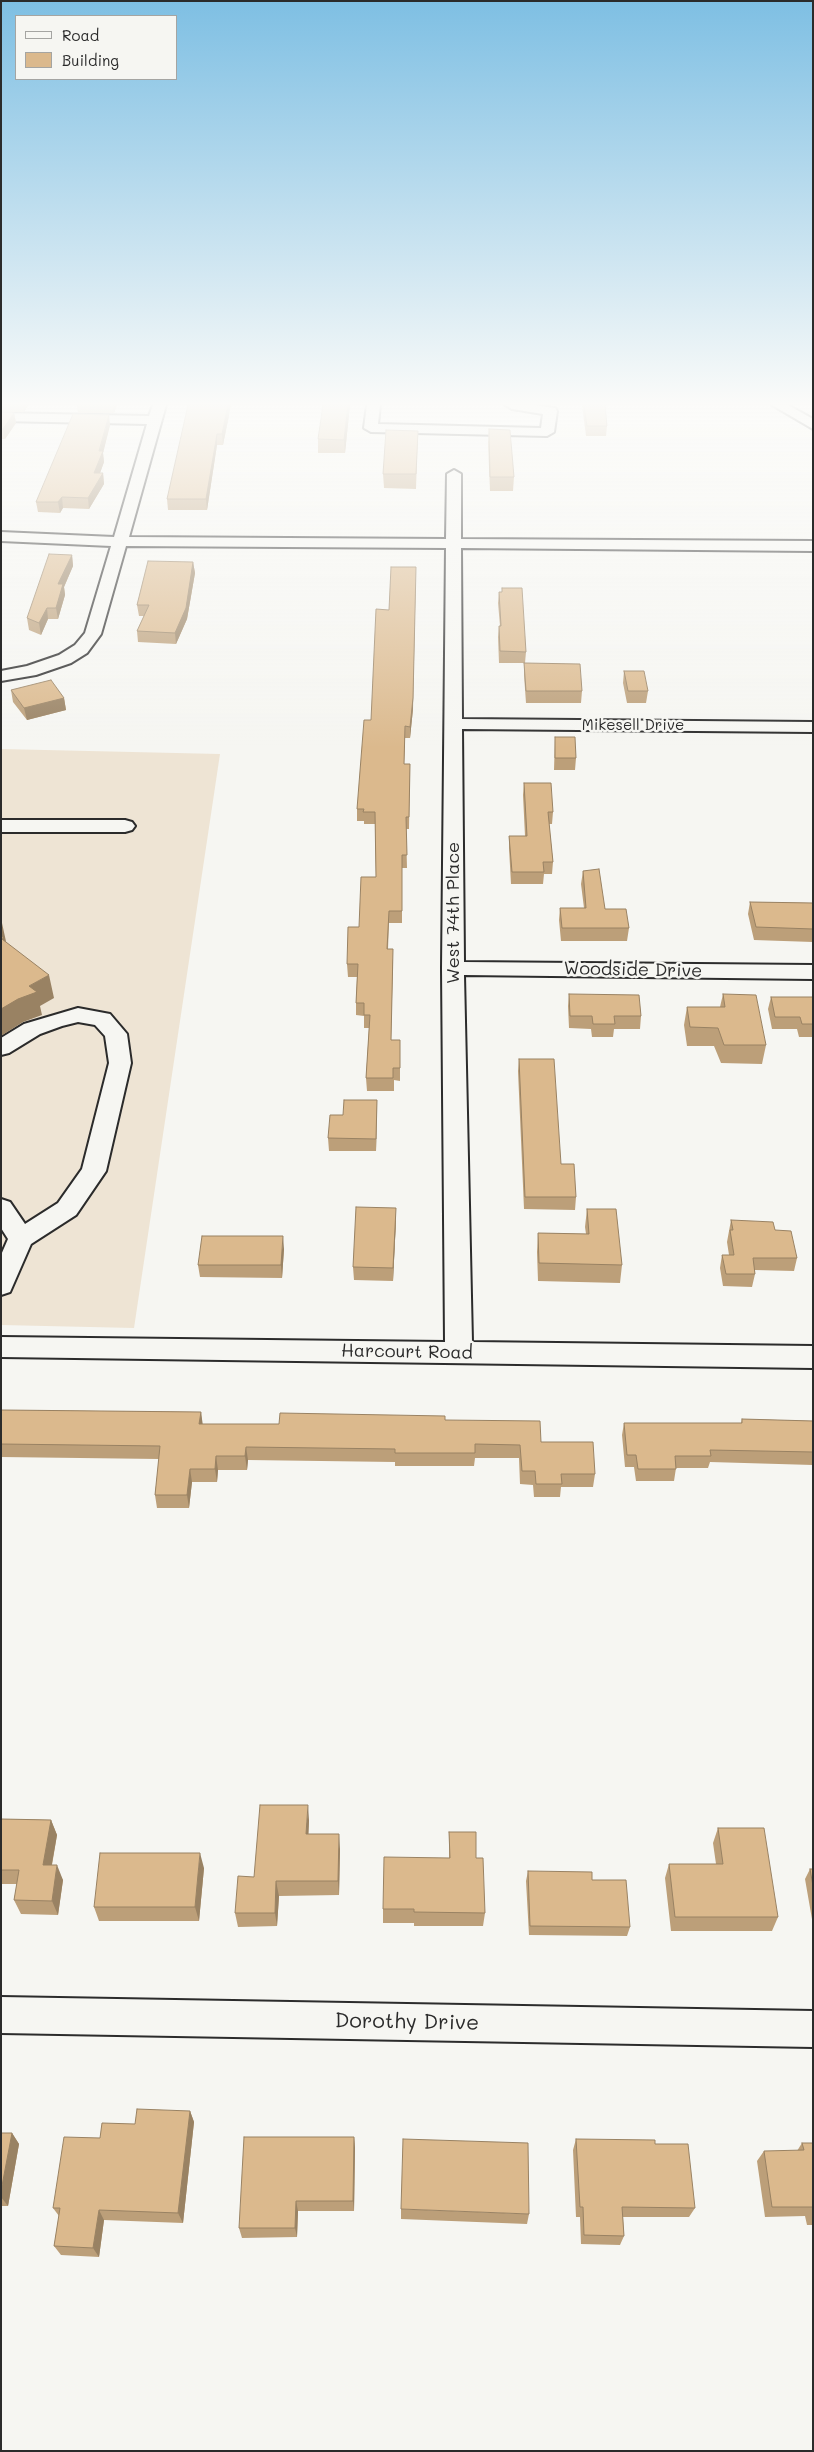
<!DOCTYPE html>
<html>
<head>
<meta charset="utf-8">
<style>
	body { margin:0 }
	#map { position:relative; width:814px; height:2452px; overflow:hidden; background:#f6f6f2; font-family:Mali,sans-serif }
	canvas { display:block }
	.frame { position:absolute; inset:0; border:2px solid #2b2b2b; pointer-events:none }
	.legend { position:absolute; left:15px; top:15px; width:162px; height:65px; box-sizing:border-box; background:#f6f6f2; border:1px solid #a5a5a2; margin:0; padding:6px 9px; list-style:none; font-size:15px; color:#2b2b2b }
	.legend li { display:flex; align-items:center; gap:10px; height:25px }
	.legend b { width:25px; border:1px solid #a5a5a2 }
</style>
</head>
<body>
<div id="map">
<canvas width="814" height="2452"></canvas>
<div class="frame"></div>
<ul class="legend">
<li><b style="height:6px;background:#f6f6f2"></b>Road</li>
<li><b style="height:14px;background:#dbb98d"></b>Building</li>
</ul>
</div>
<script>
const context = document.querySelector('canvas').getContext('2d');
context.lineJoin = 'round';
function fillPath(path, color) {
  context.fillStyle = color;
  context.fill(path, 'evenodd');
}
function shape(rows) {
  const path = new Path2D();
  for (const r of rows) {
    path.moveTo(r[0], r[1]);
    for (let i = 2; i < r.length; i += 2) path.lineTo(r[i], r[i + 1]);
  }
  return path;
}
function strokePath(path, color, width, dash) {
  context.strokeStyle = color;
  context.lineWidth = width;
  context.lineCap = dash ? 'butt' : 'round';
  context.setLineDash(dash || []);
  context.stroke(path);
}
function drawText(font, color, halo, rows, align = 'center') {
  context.font = font + ' Mali,sans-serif';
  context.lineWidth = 5;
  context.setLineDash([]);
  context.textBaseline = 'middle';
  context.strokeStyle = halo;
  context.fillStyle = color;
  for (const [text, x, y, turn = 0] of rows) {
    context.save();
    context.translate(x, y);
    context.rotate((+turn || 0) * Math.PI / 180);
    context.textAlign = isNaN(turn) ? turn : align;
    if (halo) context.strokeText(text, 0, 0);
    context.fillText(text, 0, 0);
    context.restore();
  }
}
const built = shape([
	[1,749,220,754,134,1328,1,1325]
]);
const minor = shape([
	[153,405,166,405,129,537,446,539,447,474,454,470,461,474,461,539,813,541,813,551,461,548,462,719,813,722,813,732,462,729,464,962,813,965,813,979,464,975,472,1342,813,1346,813,1368,1,1357,1,1337,445,1342,442,968,446,548,126,546,101,634,87,653,71,663,36,675,1,681,1,671,27,666,59,655,75,645,85,633,111,546,1,541,1,532,114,537,147,424,1,421,1,413,149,416,153,405],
	[367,405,380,405,378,424,541,428,543,414,512,409,505,405,534,405,555,408,557,411,554,432,547,436,371,432,364,428,367,405],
	[772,405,788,405,813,419,813,429,772,405],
	[1,820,125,820,132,822,135,826,132,830,125,832,1,832,1,820],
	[78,1008,110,1014,127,1034,131,1063,106,1171,76,1215,31,1244,10,1292,1,1295,1,1255,8,1239,1,1228,1,1199,10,1202,25,1224,58,1203,82,1169,109,1063,105,1036,95,1025,78,1022,62,1026,40,1034,9,1053,1,1055,1,1038,24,1024,78,1008],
	[1,1997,813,2011,813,2047,1,2033,1,1997]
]);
const wall = shape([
	[1,405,28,405,24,412,1,412],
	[77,405,117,405,114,413,78,413],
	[231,405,223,445,217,445,207,510,168,510,167,499],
	[350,405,345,453,318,453,318,439],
	[582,405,605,405,607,426,606,436,586,436],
	[1,412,14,413,16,423,5,439,1,439],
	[110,425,103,453,104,462,100,473,103,473,104,484,89,509,63,508,60,513,38,512,36,502],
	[489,429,514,477,513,491,490,491,488,443],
	[418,431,416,489,384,488,383,474],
	[72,555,73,566,64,587,65,595,58,619,48,619,41,635,29,630,27,618],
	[193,562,195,573,187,619,176,644,138,642,137,631,144,616,139,616,137,605],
	[499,592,526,652,525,663,582,691,581,703,526,703,524,675,524,663,499,663,498,637,499,626,500,626,498,603],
	[624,671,648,691,646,703,627,703,623,683],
	[11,690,64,698,66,710,27,720,13,702],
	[413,709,410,738,405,738,404,764,410,764,409,829,406,829,407,868,402,868,402,923,389,923,388,949,393,961,391,1040,400,1040,400,1081,394,1080,394,1091,367,1091,366,1078,369,1028,364,1028,364,1016,356,1015,356,1003,357,977,348,977,347,964,359,927,376,877,375,824,364,824,364,821,357,821,357,809,371,720],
	[555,737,576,758,575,770,554,770],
	[524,783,553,812,552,824,549,824,553,862,552,874,544,874,543,884,511,884,509,848,509,836,525,836,523,795],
	[583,871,605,909,629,928,627,941,561,941,559,920,560,908,584,908,581,884],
	[750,902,813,903,813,942,754,940,748,914],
	[569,994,641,1016,640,1029,614,1029,613,1037,592,1037,591,1029,569,1028,568,1006],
	[723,994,766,1045,762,1064,721,1063,714,1046,687,1046,684,1025,687,1007,720,1007],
	[771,997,813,997,813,1037,799,1037,797,1029,772,1029,768,1009],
	[519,1059,561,1164,576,1197,575,1210,524,1209,518,1071],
	[377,1100,376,1151,329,1151,328,1138,343,1115],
	[587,1209,622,1265,620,1283,538,1281,537,1252,538,1233,586,1234,585,1227],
	[396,1220,393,1281,354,1280,353,1267],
	[731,1220,775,1230,797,1258,794,1271,755,1270,755,1274,752,1287,723,1286,720,1268,722,1255,729,1255,727,1242],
	[284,1249,282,1278,200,1277,198,1265],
	[1,1410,201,1412,202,1424,279,1424,445,1420,541,1442,595,1474,593,1487,561,1487,560,1497,534,1497,533,1485,520,1484,519,1458,475,1458,474,1466,395,1466,395,1462,248,1460,247,1470,218,1470,217,1482,192,1482,189,1508,157,1508,155,1495,159,1459,1,1457],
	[742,1419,813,1421,813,1465,710,1462,708,1468,676,1468,674,1481,636,1481,634,1467,625,1467,622,1435,624,1423,741,1423],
	[1,1819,51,1820,57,1835,52,1865,63,1880,58,1915,21,1914,14,1900,17,1884,1,1884],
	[309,1820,308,1834,340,1849,339,1895,279,1896,277,1926,238,1927,235,1913,254,1877],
	[718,1828,778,1917,772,1931,671,1931,665,1878,669,1864,716,1864,713,1843],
	[449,1832,476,1858,485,1913,483,1926,414,1926,414,1923,383,1923,383,1909,449,1858],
	[204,1868,199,1921,99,1921,94,1907],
	[810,1869,813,1869,813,1925,805,1879],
	[528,1871,592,1880,630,1927,627,1936,529,1935,526,1881],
	[190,2111,194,2122,183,2223,104,2220,99,2257,61,2255,54,2246,59,2216,53,2208,100,2138,135,2124],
	[1,2133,12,2133,19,2144,8,2206,1,2206],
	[354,2137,355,2148,354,2211,298,2211,297,2237,242,2238,239,2228],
	[576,2139,655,2144,695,2208,689,2217,623,2217,624,2236,620,2245,581,2244,580,2217,576,2217,573,2150],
	[802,2143,813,2143,813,2225,807,2225,805,2216,765,2217,757,2161,764,2151,797,2151],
	[401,2209,529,2214,527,2224,401,2219]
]);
const shadedWall = shape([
	[23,405,28,405,24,412],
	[113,405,117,405,114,413],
	[228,405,231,405,223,445,222,434],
	[348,405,350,405,345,453,344,440],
	[14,413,16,423,5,439,3,429],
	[109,415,110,425,103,453,104,462,96,484,94,473],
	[217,434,217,445,207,510,206,499],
	[103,473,104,484,89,509,88,498],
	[62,497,63,508,60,513,58,502],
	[72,555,73,566,64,587,65,595,58,619,56,608,58,584],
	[193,562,195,573,187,619,176,644,175,633],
	[416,567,413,709,410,738,410,727],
	[47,608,48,619,41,635,39,623],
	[64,698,66,710,27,720,24,708],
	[1,923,2,923,7,946,1,949],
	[49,975,54,998,40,1006,42,1015,23,1022,1,1036,1,1009,29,986],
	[377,1100,377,1113,376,1151,376,1139],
	[396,1208,396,1220,393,1281,393,1268],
	[283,1236,284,1249,282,1278,281,1265],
	[201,1412,203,1426,199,1424],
	[246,1447,248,1460,247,1470,245,1456],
	[216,1456,218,1470,217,1482,215,1469],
	[190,1469,192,1482,189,1508,187,1495],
	[308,1805,309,1820,308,1849,306,1834],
	[51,1820,57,1835,49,1880,43,1865],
	[339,1834,340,1849,339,1895,338,1881],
	[200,1853,204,1868,199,1921,195,1907],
	[57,1865,63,1880,58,1915,52,1901],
	[276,1881,279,1896,277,1926,275,1913],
	[190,2111,194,2122,183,2223,178,2213],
	[12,2133,19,2144,8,2206,1,2197,1,2191],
	[354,2137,355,2148,354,2211,353,2201],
	[296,2201,298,2211,297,2237,295,2228],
	[99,2210,104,2220,99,2257,93,2248]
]);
const building = shape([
	[188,405,228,405,222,434,217,434,206,499,167,499,188,405],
	[323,405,348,405,344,440,318,439,323,405],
	[584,405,605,405,607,426,587,426,584,405],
	[1,412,14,413,3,429,1,429,1,412],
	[73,414,109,415,99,451,103,451,94,473,103,473,88,498,62,497,58,502,36,502,73,414],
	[489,429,510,430,514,477,490,477,489,429],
	[386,430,418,431,416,474,383,474,386,430],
	[49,554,72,555,58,584,63,584,56,608,47,608,39,623,27,618,49,554],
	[148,561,193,562,186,608,175,633,137,631,149,605,137,605,148,561],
	[391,567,416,567,413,698,410,727,405,726,404,764,410,764,409,817,406,817,407,855,402,855,402,911,389,911,387,949,393,949,391,1040,400,1040,400,1068,393,1068,393,1078,366,1078,370,1015,364,1015,364,1003,356,1003,358,964,347,964,348,927,359,927,361,877,376,877,375,812,363,812,364,809,357,809,364,720,371,720,376,609,389,610,391,567],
	[502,588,522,588,526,652,500,651,499,626,501,626,499,592,502,592,502,588],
	[524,663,580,664,582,691,526,691,524,663],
	[624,671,644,671,648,691,628,691,624,671],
	[51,680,64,698,24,708,11,690,51,680],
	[555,737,575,737,576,758,555,758,555,737],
	[524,783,551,783,553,812,548,812,553,862,543,862,544,872,512,872,509,836,527,836,524,783],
	[599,869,605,909,626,909,629,928,562,928,560,908,586,908,583,871,599,869],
	[750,902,813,903,813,929,756,927,750,902],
	[1,936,4,938,2,939,49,975,29,986,37,992,18,999,1,1009,1,936],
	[569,994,639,995,641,1016,614,1016,615,1024,593,1024,592,1016,570,1016,569,994],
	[723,994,756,995,766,1045,724,1045,718,1028,690,1027,687,1007,725,1007,723,994],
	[771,997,813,997,813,1024,802,1024,800,1017,775,1017,771,997],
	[519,1059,554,1059,561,1164,574,1164,576,1197,525,1197,519,1059],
	[344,1100,377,1100,376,1139,328,1138,330,1115,343,1115,344,1100],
	[356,1207,396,1208,393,1268,353,1267,356,1207],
	[587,1209,616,1209,622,1265,539,1263,538,1233,589,1234,587,1209],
	[731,1220,773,1222,775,1230,791,1231,797,1258,753,1258,755,1274,726,1274,722,1255,734,1255,730,1230,733,1230,731,1220],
	[202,1236,283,1236,281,1265,198,1265,202,1236],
	[1,1410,201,1412,199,1424,279,1424,280,1413,445,1416,445,1420,540,1421,541,1442,593,1442,595,1474,561,1474,562,1484,536,1484,535,1471,522,1471,520,1445,475,1444,475,1453,395,1453,395,1449,246,1447,245,1456,216,1456,215,1469,190,1469,187,1495,155,1495,160,1446,1,1444,1,1410],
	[742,1419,813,1421,813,1452,710,1450,711,1456,675,1456,676,1469,638,1469,636,1455,627,1455,624,1423,742,1423,742,1419],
	[260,1805,308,1805,306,1834,339,1834,338,1881,276,1881,275,1913,235,1913,238,1876,254,1877,260,1805],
	[1,1819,51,1820,43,1865,57,1865,52,1901,14,1900,19,1870,1,1870,1,1819],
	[718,1828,764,1828,778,1917,675,1917,669,1864,723,1864,718,1828],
	[449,1832,476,1832,476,1858,483,1858,485,1913,414,1912,414,1909,383,1909,384,1857,450,1858,449,1832],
	[100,1853,200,1853,195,1907,94,1907,100,1853],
	[810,1869,813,1869,813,1886,810,1869],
	[528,1871,592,1872,592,1880,626,1880,630,1927,530,1926,528,1871],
	[137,2109,190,2111,178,2213,99,2210,93,2248,54,2246,60,2208,53,2208,64,2137,100,2138,102,2123,135,2124,137,2109],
	[1,2133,12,2133,1,2191,1,2133],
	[244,2137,354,2137,353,2201,296,2201,295,2228,239,2228,244,2137],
	[403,2139,528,2143,529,2214,401,2209,403,2139],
	[576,2139,655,2140,655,2144,688,2144,695,2208,622,2207,624,2236,584,2235,583,2207,580,2207,576,2139],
	[802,2143,813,2143,813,2207,772,2207,764,2151,804,2150,802,2143]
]);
const farStreetnames = [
	["Mikesell Drive",633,725]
];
const streetNames = [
	["West 74th Place",453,913,-90],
	["Woodside Drive",633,970,1],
	["Harcourt Road",407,1352,1]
];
const nearStreetnames = [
	["Dorothy Drive",407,2022,1]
];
fillPath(built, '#eee4d4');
strokePath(minor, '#2b2b2b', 4);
fillPath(minor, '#f6f6f2');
fillPath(wall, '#bc9f79');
fillPath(shadedWall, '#998263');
fillPath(building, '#dbb98d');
strokePath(building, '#998263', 1);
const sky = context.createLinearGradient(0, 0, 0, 748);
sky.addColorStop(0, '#7ebfe3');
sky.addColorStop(0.54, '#fbfbf9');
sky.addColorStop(1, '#fbfbf900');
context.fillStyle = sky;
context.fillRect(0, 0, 814, 748);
drawText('15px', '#2b2b2b', '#f6f6f2', farStreetnames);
drawText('18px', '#2b2b2b', '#f6f6f2', streetNames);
drawText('21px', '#2b2b2b', '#f6f6f2', nearStreetnames);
</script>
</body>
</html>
